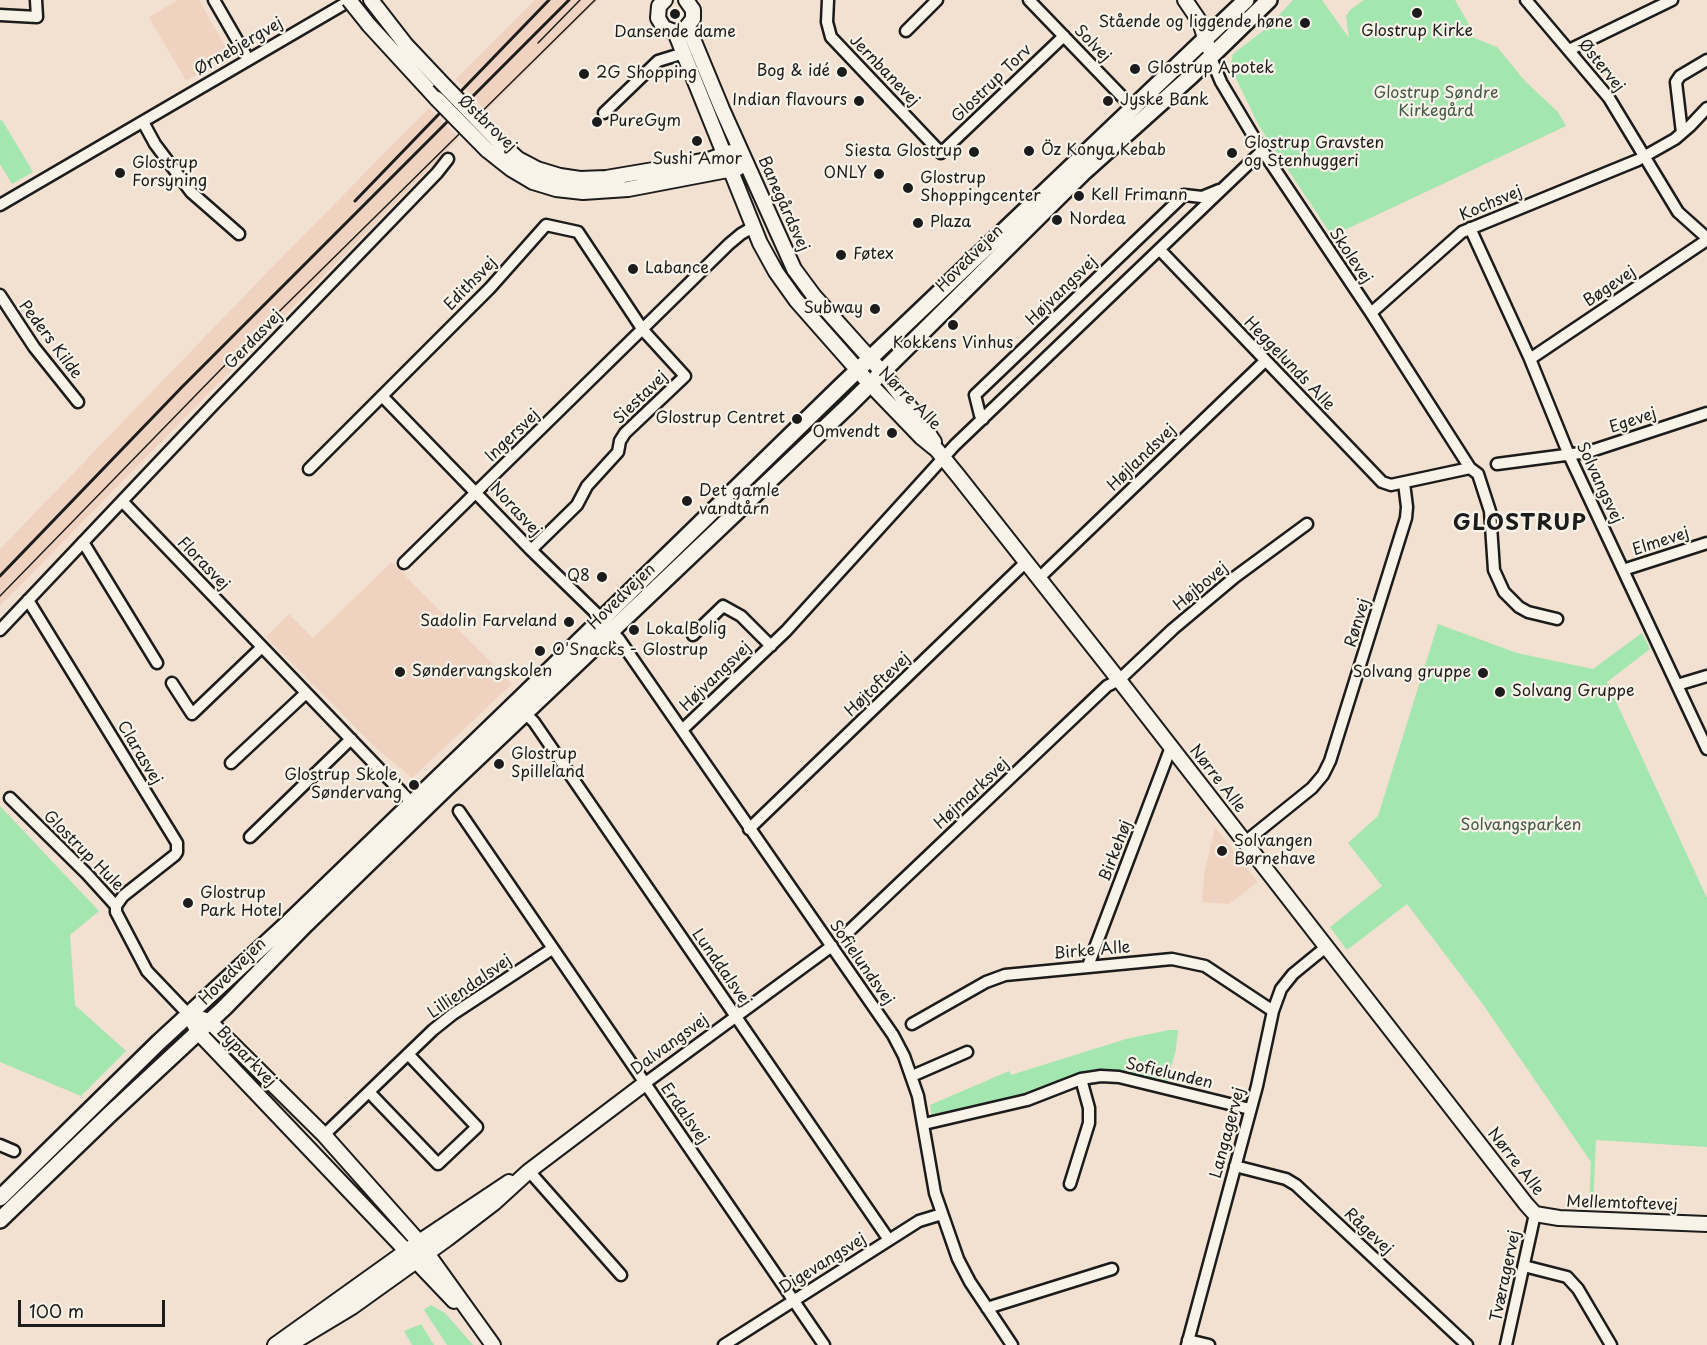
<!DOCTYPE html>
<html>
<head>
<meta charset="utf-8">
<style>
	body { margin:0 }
	#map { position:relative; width:1707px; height:1345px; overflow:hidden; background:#f2e0d0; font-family:"Playpen Sans",sans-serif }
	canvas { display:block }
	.scale { position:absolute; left:18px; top:1300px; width:147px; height:27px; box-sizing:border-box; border:3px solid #1c1c1c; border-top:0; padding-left:8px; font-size:18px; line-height:21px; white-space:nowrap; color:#1c1c1c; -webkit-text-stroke:4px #f7f3e8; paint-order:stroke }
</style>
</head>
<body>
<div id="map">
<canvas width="1707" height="1345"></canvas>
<div class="scale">100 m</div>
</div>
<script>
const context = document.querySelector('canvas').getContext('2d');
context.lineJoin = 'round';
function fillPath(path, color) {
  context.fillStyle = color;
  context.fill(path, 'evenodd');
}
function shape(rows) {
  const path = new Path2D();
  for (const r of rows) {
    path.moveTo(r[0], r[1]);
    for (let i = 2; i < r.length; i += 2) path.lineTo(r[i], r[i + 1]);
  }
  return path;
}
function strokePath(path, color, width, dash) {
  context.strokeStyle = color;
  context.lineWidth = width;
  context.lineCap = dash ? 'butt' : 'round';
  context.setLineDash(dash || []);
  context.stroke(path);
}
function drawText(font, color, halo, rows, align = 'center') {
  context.font = font + ' "Playpen Sans",sans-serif';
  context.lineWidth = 4.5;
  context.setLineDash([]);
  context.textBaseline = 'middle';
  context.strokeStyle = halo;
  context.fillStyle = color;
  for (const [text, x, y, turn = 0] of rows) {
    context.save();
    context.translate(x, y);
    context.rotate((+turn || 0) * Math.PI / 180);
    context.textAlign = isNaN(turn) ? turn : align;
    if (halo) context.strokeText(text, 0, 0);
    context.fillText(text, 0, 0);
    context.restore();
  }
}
const built = shape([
	[178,0,199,0,230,55,186,81,149,17],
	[535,0,598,0,486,111,456,79],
	[429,108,459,138,0,606,0,549,283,256],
	[392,562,512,684,412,778,375,747,266,637,289,614,313,638],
	[1215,827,1258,882,1229,904,1202,902,1204,875]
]);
const green = shape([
	[1293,0,1322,0,1349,38,1346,16,1351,9,1364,0,1455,0,1472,30,1472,37,1497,47,1525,81,1558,112,1566,126,1332,236,1259,126,1230,66,1233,54,1268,27],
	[2,120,33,172,12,184,0,164,0,121],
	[1438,624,1517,653,1593,669,1642,633,1650,649,1607,682,1707,898,1707,1147,1596,1140,1593,1205,1589,1205,1591,1162,1482,1003,1407,904,1347,950,1330,927,1382,886,1348,843,1378,816],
	[0,806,99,911,70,935,75,1005,126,1051,81,1096,0,1062],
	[1169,1030,1178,1030,1176,1049,1166,1085,1118,1073,1027,1096,932,1117,930,1105,1009,1071,1011,1075,1126,1039],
	[431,1305,445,1313,473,1345,447,1345,424,1310],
	[421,1324,434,1345,412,1345,404,1331]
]);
const minor = shape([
	[214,0,248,59],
	[828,0,827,22,831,37,941,153,1064,36],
	[1029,0,1133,108],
	[1526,0,1609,98,1678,212,1707,238],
	[0,15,37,17,36,0],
	[906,31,937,0],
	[1569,50,1672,0],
	[1211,58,1221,82,1258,144,1371,313,1470,468],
	[604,113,658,61,684,53],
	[143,122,155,144,191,192,239,234],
	[1682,133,1676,82,1680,76,1707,60],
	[0,205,351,0],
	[1470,228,1530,359,1569,455,1707,749],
	[1160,250,1382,482,1391,485,1470,468],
	[0,295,34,347,78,402],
	[1371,313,1462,232,1638,160,1675,139,1690,126,1707,108],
	[1530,359,1707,240],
	[382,396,531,550,602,619],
	[983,419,980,415,975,395,1184,195,1202,197,1219,190],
	[1497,464,1588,452,1707,413],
	[1470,468,1478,474,1490,511,1494,570,1504,592,1519,607,1528,612,1557,619],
	[309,469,490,288,546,225,578,232,643,330,685,376,625,433,620,441,618,452,587,486,577,505,531,550],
	[122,501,412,803],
	[83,542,157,663],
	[404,563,729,244,741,234,753,227],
	[1623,570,1707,543],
	[1039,578,1265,361],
	[28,600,177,843,177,852,175,855,123,896,116,906,116,912,147,971,189,1015],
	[0,630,213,405,437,173,448,159],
	[612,632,619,639,893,1035,904,1056,918,1096,935,1193,958,1259,970,1282,1012,1345],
	[693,635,723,606,741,616,771,646],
	[172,683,192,714,262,647],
	[1677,685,1707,676],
	[526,714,534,722,889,1240],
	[682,730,786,631,955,445,1262,151],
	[231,763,306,693],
	[10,798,87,874,116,906],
	[459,811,824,1345],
	[749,829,1026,562],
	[250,837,351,739],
	[1245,842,1312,788,1323,775,1330,761,1406,518,1407,507,1404,483],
	[847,933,1107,686,1119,680,1173,629,1235,577,1307,524],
	[1088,966,1171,747],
	[912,1024,986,982,1005,975,1172,959,1205,966,1273,1011],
	[912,1076,967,1052],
	[644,1084,832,946],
	[369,1092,438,1164,477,1127,408,1054],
	[924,1124,1027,1100,1081,1079,1101,1076,1119,1077,1250,1109],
	[324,1135,433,1030,453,1014,552,949],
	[0,1145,14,1151],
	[1235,1166,1286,1179,1296,1185,1467,1345],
	[529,1171,621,1275],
	[1070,1184,1089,1123,1089,1108,1081,1079],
	[1524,1266,1567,1277,1578,1289,1611,1345],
	[987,1308,1112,1269],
	[1188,1340,1209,1345],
	[724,1345,919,1221,942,1214],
	[1187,1345,1257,1086,1273,1011,1281,989,1293,974,1326,947],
	[1506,1345,1535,1214]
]);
const tertiary = shape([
	[371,0,406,45,439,80],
	[665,0,659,6,658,18,664,28,675,32,685,29,693,19,693,10,686,0],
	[1185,0,1200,22,1208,47],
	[369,25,437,99],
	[688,27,722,109,794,269,814,296,882,372,916,415,934,442],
	[675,32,760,243,776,272,796,300,870,384,921,437,937,450,959,477,1119,680,1526,1204,1535,1214,1559,1218,1707,1224],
	[497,140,518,159,537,169,560,176,580,179,606,178,677,166,711,159,731,152],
	[487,150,511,169,533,182,556,189,583,192,628,189,738,168],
	[189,1015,209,1021,324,1135,419,1242,493,1345],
	[193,1022,198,1032,454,1301],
	[275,1345,419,1242,509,1182],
	[289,1345,352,1307,447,1239,494,1203,529,1171,644,1084]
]);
const secondary = shape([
	[0,1198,159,1042,289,922,525,694,841,386,1246,0],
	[0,1220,109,1115,224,1008,306,924,445,789,848,406,1084,172,1191,76,1269,0]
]);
const tram = shape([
	[538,43,580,0],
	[0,596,230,360,595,0]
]);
const rail = shape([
	[355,201,549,0],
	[0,576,182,387,569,0]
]);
const tertiaryBridge = shape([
	[349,0,369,25],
	[439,80,497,140],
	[437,99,487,150]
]);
const markers = [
	[1417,13,6,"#1c1c1c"],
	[675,14,6,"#1c1c1c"],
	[1305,23,6,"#1c1c1c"],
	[1135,69,6,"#1c1c1c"],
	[842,72,6,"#1c1c1c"],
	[584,74,6,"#1c1c1c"],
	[859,101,6,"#1c1c1c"],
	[1108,101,6,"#1c1c1c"],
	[597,122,6,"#1c1c1c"],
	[697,141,6,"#1c1c1c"],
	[1029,151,6,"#1c1c1c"],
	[974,152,6,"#1c1c1c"],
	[1232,153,6,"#1c1c1c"],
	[120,173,6,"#1c1c1c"],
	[879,174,6,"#1c1c1c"],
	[908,188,6,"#1c1c1c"],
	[1079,196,6,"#1c1c1c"],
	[1057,220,6,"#1c1c1c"],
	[918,223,6,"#1c1c1c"],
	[841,255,6,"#1c1c1c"],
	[633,269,6,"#1c1c1c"],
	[875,309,6,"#1c1c1c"],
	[953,325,6,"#1c1c1c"],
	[797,419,6,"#1c1c1c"],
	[892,433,6,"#1c1c1c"],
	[687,501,6,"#1c1c1c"],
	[602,577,6,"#1c1c1c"],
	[569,622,6,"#1c1c1c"],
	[634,630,6,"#1c1c1c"],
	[540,651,6,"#1c1c1c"],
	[400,672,6,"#1c1c1c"],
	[1483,673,6,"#1c1c1c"],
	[1500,692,6,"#1c1c1c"],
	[499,764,6,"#1c1c1c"],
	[414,785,6,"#1c1c1c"],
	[1222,851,6,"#1c1c1c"],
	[188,903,6,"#1c1c1c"]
];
const poiNames = [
	["Stående og liggende høne",1293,23,"right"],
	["Glostrup Kirke",1417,32,"center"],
	["Dansende dame",675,33,"center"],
	["Glostrup Apotek",1147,69],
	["Bog & idé",830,72,"right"],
	["2G Shopping",596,74],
	["Indian flavours",847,101,"right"],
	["Jyske Bank",1120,101],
	["PureGym",609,122],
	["Glostrup Gravsten",1244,144],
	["og Stenhuggeri",1244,162],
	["Öz Konya Kebab",1041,151],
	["Siesta Glostrup",962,152,"right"],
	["Sushi Amor",697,160,"center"],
	["Glostrup",132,164],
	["Forsyning",132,182],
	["ONLY",867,174,"right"],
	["Glostrup",920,179],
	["Shoppingcenter",920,197],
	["Kell Frimann",1091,196],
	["Nordea",1069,220],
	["Plaza",930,223],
	["Føtex",853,255],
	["Labance",645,269],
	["Subway",863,309,"right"],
	["Kokkens Vinhus",953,344,"center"],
	["Glostrup Centret",785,419,"right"],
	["Omvendt",880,433,"right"],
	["Det gamle",699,492],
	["vandtårn",699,510],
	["Q8",590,577,"right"],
	["Sadolin Farveland",557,622,"right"],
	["LokalBolig",646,630],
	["O'Snacks - Glostrup",552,651],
	["Søndervangskolen",412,672],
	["Solvang gruppe",1471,673,"right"],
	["Solvang Gruppe",1512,692],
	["Glostrup",511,755],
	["Spilleland",511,773],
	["Glostrup Skole,",402,776,"right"],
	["Søndervang",402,794,"right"],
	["Solvangen",1234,842],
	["Børnehave",1234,860],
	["Glostrup",200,894],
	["Park Hotel",200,912]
];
const streetNames = [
	["Solvej",1092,44,46],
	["Ørnebjergvej",239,47,-30],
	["Østervej",1601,66,51],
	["Jernbanevej",884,71,46],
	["Glostrup Torv",992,84,-44],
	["Østbrovej",487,124,44],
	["Banegårdsvej",783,204,66],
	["Kochsvej",1491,204,-23],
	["Skolevej",1350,256,56],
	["Hovedvejen",970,259,-45],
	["Edithsvej",471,284,-46],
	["Bøgevej",1610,287,-34],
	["Højvangsvej",1062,291,-44],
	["Peders Kilde",50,340,53],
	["Gerdasvej",254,340,-46],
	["Heggelunds Alle",1289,364,46],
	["Siestavej",641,398,-44],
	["Nørre Alle",909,399,45],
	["Egevej",1633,421,-18],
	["Ingersvej",513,436,-44],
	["Højlandsvej",1142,458,-44],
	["Solvangsvej",1599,483,65],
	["Norasvej",515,510,47],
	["Elmevej",1661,542,-18],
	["Florasvej",203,564,46],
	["Højbovej",1201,587,-40],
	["Hovedvejen",622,597,-44],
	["Rønvej",1358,623,-73],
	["Højvangsvej",716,677,-44],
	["Højtoftevej",878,685,-44],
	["Clarasvej",139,753,59],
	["Nørre Alle",1217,779,52],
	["Højmarksvej",972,794,-43],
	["Glostrup Hule",83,851,45],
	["Birkehøj",1116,851,-69],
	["Birke Alle",1092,951,-5],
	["Sofielundsvej",861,963,55],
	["Lunddalsvej",721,968,55],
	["Hovedvejen",233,972,-45],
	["Lilliendalsvej",470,987,-35],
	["Dalvangsvej",670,1045,-36],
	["Byparkvej",246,1057,46],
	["Sofielunden",1169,1074,13],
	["Erdalsvej",684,1114,55],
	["Langagervej",1228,1133,-75],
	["Nørre Alle",1515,1162,52],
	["Mellemtoftevej",1622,1204,2],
	["Rågevej",1368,1232,43],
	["Digevangsvej",823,1264,-32],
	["Tværagervej",1506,1276,-78]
];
const parkNames = [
	["Glostrup Søndre",1436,94],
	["Kirkegård",1436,112],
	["Solvangsparken",1521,826]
];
const districtNames = [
	["GLOSTRUP",1520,524]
];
fillPath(built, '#efd3c0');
fillPath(green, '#a3e6b0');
strokePath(minor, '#1c1c1c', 15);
strokePath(tertiary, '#1c1c1c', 18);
strokePath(secondary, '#1c1c1c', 20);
strokePath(minor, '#f7f3e8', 10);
strokePath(tertiary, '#f7f3e8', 14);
strokePath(secondary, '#f7f3e8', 15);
strokePath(tram, '#1c1c1c', 1.5);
strokePath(rail, '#1c1c1c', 3);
strokePath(tertiaryBridge, '#1c1c1c', 18, []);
strokePath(tertiaryBridge, '#f7f3e8', 14);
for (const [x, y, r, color] of markers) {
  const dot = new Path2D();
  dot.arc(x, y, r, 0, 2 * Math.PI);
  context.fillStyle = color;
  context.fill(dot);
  strokePath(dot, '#f7f3e8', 2);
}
drawText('16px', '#1c1c1c', '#f7f3e8', poiNames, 'left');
drawText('16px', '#1c1c1c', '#f7f3e8', streetNames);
drawText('16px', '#445948', '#f7f3e8', parkNames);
context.letterSpacing = '1.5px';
drawText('bold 22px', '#1c1c1c', '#f7f3e8', districtNames);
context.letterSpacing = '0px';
</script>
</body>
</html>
